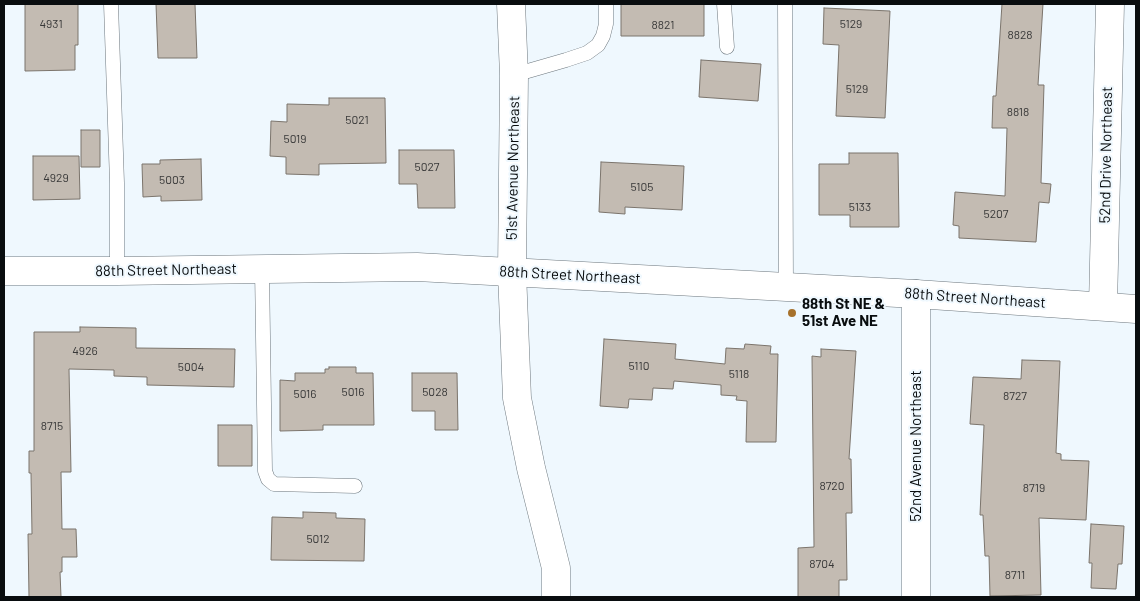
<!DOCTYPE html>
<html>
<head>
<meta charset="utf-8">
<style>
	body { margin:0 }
	#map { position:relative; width:1140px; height:601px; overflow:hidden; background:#eff8fe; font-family:Barlow,sans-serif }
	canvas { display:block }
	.frame { position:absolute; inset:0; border:5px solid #090d0f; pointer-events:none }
</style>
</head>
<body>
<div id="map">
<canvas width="1140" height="601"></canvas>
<div class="frame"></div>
</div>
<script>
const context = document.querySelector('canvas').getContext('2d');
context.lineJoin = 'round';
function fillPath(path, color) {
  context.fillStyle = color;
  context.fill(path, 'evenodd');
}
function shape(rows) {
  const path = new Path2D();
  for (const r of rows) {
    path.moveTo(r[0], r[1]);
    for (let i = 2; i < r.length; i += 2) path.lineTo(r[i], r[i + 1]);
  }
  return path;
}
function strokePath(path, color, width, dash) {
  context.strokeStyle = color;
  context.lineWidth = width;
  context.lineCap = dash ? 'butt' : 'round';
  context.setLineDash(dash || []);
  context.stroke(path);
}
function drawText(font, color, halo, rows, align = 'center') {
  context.font = font + ' Barlow,sans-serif';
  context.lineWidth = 4;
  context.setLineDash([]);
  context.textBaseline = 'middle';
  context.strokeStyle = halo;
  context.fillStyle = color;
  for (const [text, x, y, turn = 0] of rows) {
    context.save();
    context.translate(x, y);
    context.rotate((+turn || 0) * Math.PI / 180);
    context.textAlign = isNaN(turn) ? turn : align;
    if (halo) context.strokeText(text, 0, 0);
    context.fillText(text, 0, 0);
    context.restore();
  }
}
const building = shape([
	[25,4,78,4,78,45,75,45,75,70,25,71,25,4],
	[156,4,195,4,197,58,158,58,156,4],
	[621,4,704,4,704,36,621,36,621,4],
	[1002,4,1043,4,1038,85,1044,85,1041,183,1051,184,1049,203,1039,202,1036,242,959,238,959,226,953,225,955,192,1005,196,1007,128,992,128,993,96,996,96,1002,4],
	[824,8,890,11,885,118,836,116,839,45,823,44,824,8],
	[701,60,761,64,758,101,699,97,701,60],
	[329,98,385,98,386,163,319,164,319,175,286,174,286,157,270,156,271,121,287,122,287,104,329,105,329,98],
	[81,130,100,130,100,167,81,167,81,130],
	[399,150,454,150,455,208,418,208,417,184,399,184,399,150],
	[849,153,898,153,899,227,850,227,850,215,819,215,819,164,849,164,849,153],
	[33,156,79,156,80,199,33,200,33,156],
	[201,159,202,200,161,201,161,196,143,197,142,164,160,164,160,160,201,159],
	[601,162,684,166,682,210,625,207,625,214,599,212,601,162],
	[80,327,136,328,136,348,235,349,234,387,147,385,147,377,114,376,114,370,69,369,71,472,61,472,62,529,76,529,77,557,62,557,62,572,60,572,61,597,29,597,28,534,32,534,31,473,29,473,29,451,34,451,34,332,80,332,80,327],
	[604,339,676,344,675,359,725,364,726,348,744,349,745,344,771,346,770,354,778,354,776,442,746,442,747,401,736,400,737,396,721,395,721,385,674,381,673,389,653,388,652,400,629,399,628,408,600,406,604,339],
	[821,349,856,351,849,459,851,459,852,513,846,513,847,580,839,580,839,597,798,597,798,548,814,547,812,356,821,357,821,349],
	[1022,360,1060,361,1056,453,1061,454,1061,460,1089,461,1086,520,1039,518,1041,595,990,596,989,556,985,556,983,515,980,515,984,425,970,424,973,377,1021,379,1022,360],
	[329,367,356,367,356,373,373,373,374,425,323,425,323,430,280,431,280,380,295,381,295,373,325,373,325,369,329,369,329,367],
	[412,373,457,373,458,430,435,430,435,411,412,411,412,373],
	[218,425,252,425,252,466,218,466,218,425],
	[303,512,336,513,336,518,365,519,364,561,271,560,272,517,303,518,303,512],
	[1091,524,1124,526,1122,564,1118,564,1116,589,1091,588,1092,563,1089,563,1091,524]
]);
const service = shape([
	[111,4,117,183,117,271],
	[724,4,727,47],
	[785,4,786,288],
	[514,75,566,60,587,53,598,45,603,36,606,24,606,4],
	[262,269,265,471,268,479,274,484,355,486]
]);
const minor = shape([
	[916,294,916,597],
	[1103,306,1110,4]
]);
const tertiary = shape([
	[511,4,514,75,512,272,517,398,531,468,556,568,556,597]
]);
const secondary = shape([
	[4,271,117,271,417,267,916,294,1136,309]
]);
const markers = [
	[792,313,5,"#a7722c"]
];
const numberNames = [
	["4931",51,24],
	["5129",851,24],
	["8821",663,25],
	["8828",1020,35],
	["5129",857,89],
	["8818",1018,112],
	["5021",357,120],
	["5019",295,139],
	["5027",427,167],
	["4929",56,178],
	["5003",172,180],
	["5105",642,187],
	["5133",860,207],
	["5207",996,214],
	["4926",85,351],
	["5110",639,366],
	["5004",191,367],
	["5118",739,374],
	["5016",353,392],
	["5028",435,392],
	["5016",305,394],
	["8727",1015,396],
	["8715",52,426],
	["8720",832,486],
	["8719",1034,488],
	["5012",318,539],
	["8704",822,564],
	["8711",1015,575]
];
const streetNames = [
	["52nd Drive Northeast",1106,155,-89],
	["51st Avenue Northeast",513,168,-89],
	["88th Street Northeast",166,270,-1],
	["88th Street Northeast",570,275,3],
	["88th Street Northeast",975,298,4],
	["52nd Avenue Northeast",916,446,-90]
];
const poiNames = [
	["88th St NE &",802,304],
	["51st Ave NE",802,321]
];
fillPath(building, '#c3bbb2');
strokePath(building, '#7b746c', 1);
strokePath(service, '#6d777e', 15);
strokePath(minor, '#6d777e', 29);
strokePath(tertiary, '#6d777e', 29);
strokePath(secondary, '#6d777e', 29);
strokePath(service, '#fff', 14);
strokePath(minor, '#fff', 28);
strokePath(tertiary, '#fff', 28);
strokePath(secondary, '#fff', 28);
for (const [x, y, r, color] of markers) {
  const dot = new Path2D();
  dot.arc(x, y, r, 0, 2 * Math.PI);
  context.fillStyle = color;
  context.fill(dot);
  strokePath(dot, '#eff8fe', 2);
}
drawText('12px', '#383838', null, numberNames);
drawText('15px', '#090d0f', '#eff8fe', streetNames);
drawText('bold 15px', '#090d0f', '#eff8fe', poiNames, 'left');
</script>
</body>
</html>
